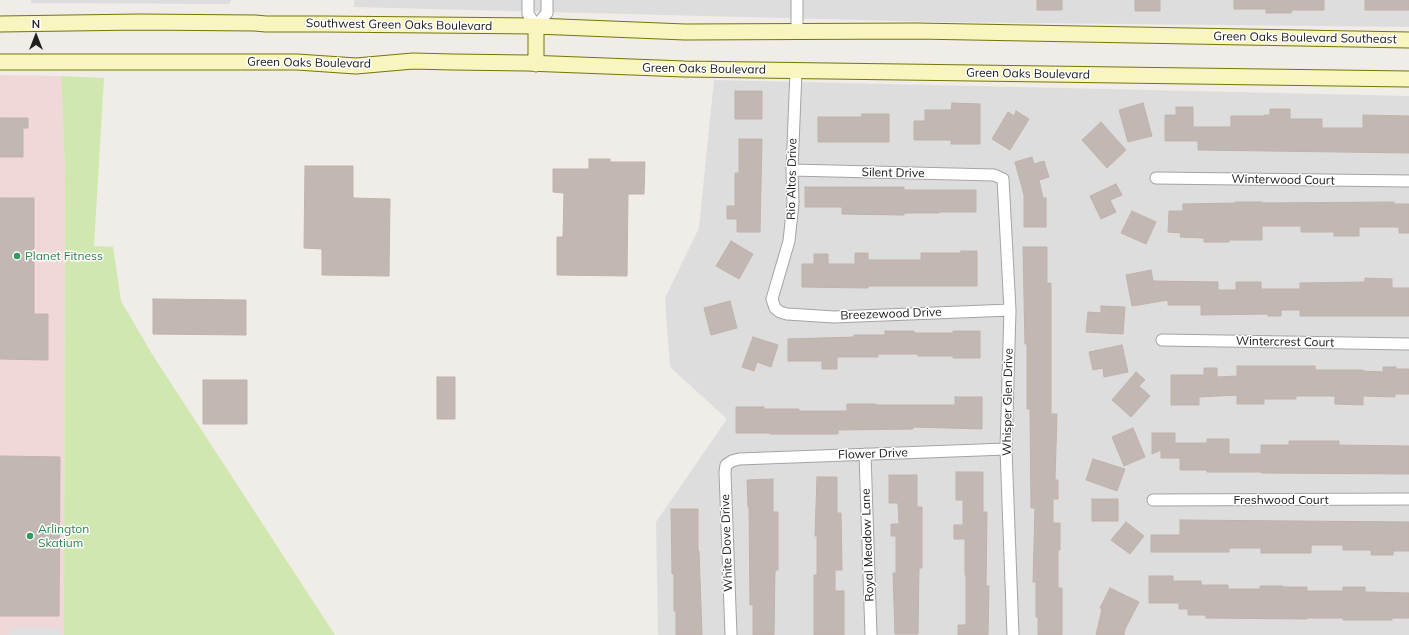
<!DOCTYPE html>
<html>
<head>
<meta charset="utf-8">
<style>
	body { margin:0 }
	#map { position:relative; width:1409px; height:635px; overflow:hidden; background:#f0ece7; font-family:Mulish,sans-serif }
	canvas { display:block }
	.north { position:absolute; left:16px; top:16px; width:40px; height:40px; -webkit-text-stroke:3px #fff; paint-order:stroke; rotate:0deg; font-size:11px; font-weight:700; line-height:16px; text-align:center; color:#202020 }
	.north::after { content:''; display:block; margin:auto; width:14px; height:18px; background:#202020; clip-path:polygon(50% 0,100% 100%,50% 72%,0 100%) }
</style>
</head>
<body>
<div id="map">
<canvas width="1409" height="635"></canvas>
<div class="north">N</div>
</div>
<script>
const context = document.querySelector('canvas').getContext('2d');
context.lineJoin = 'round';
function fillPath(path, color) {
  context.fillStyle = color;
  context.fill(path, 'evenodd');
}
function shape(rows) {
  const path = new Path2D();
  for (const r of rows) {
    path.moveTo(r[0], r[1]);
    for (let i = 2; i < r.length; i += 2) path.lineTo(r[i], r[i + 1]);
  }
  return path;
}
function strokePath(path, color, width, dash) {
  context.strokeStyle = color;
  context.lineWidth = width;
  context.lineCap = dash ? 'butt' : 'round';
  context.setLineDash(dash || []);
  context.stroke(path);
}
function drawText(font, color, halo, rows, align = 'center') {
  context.font = font + ' Mulish,sans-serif';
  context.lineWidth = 3;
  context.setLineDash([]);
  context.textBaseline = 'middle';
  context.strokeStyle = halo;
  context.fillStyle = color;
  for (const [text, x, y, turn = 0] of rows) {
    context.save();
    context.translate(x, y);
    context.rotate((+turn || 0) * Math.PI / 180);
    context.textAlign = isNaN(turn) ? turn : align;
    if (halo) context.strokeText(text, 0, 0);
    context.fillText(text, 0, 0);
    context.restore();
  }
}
const residential = shape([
	[31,0,231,0,229,4,31,3],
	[354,0,1409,0,1409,27,937,22,354,7],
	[714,80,1409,96,1409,635,658,635,656,522,727,419,670,367,665,298,699,228]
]);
const commercial = shape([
	[0,75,61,76,65,169,64,635,0,635]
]);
const grass = shape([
	[61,76,104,78,94,246,113,247,121,301,152,354,335,635,64,635,65,169]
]);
const parking = shape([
	[9,628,61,628,61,635,9,635]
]);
const building = shape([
	[1037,0,1062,0,1062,10,1037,10,1037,0],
	[1135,0,1160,0,1160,11,1135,11,1135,0],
	[1234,0,1324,0,1324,10,1292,10,1291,13,1266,13,1266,9,1234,9,1234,0],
	[1365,0,1409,0,1409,10,1365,10,1365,0],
	[735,91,762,91,762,119,735,119,735,91],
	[952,103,980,104,980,144,951,144,951,140,914,140,914,121,925,121,925,110,951,110,952,103],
	[1143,103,1152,136,1128,142,1119,110,1143,103],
	[1176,107,1193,107,1193,127,1231,127,1231,116,1264,116,1264,115,1270,115,1270,109,1290,109,1290,119,1322,119,1322,128,1363,128,1363,115,1409,116,1409,153,1198,150,1198,141,1165,141,1165,115,1176,115,1176,107],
	[1016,111,1029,119,1010,150,992,139,1008,112,1014,116,1016,111],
	[862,114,889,114,889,142,818,142,818,117,862,117,862,114],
	[0,118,28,118,28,128,23,128,23,157,0,157,0,118],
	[1101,122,1126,150,1107,168,1082,140,1101,122],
	[739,139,762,139,760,232,737,232,737,219,727,219,727,206,735,206,735,173,739,173,739,139],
	[1032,157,1034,164,1044,161,1049,177,1039,180,1043,198,1046,198,1046,227,1024,227,1024,195,1015,162,1032,157],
	[589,159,610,159,610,162,645,162,644,194,628,194,627,276,557,275,557,237,563,237,564,193,553,192,553,169,589,169,589,159],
	[305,166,353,166,353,198,390,199,389,276,322,275,322,249,304,248,305,166],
	[1116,184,1122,195,1110,200,1116,212,1101,219,1090,196,1116,184],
	[805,187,904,187,904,190,976,190,976,212,939,212,939,213,904,213,904,215,842,214,842,207,805,207,805,187],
	[0,198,34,198,34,314,48,314,48,360,0,359,0,198],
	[1236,202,1262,202,1262,203,1394,202,1394,204,1409,204,1409,233,1399,233,1399,227,1359,227,1359,236,1334,236,1334,232,1301,232,1301,226,1262,226,1262,240,1229,240,1229,242,1204,242,1204,238,1180,237,1181,233,1168,232,1169,211,1183,211,1183,204,1236,203,1236,202],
	[1132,211,1156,222,1146,244,1121,233,1132,211],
	[731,241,753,254,739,279,716,266,731,241],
	[1023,247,1047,247,1047,283,1051,283,1051,414,1057,414,1055,480,1058,480,1058,499,1053,499,1053,523,1060,523,1060,550,1058,550,1058,588,1062,588,1062,635,1038,635,1038,617,1036,617,1036,582,1033,582,1035,508,1031,508,1030,409,1027,409,1027,344,1025,344,1023,247],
	[961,251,977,251,977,286,868,286,868,288,802,287,802,264,814,264,814,254,828,254,828,264,855,264,855,253,868,253,868,260,921,260,921,253,961,253,961,251],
	[1151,270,1153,281,1218,282,1218,290,1236,290,1236,282,1261,282,1261,289,1300,289,1300,283,1365,282,1365,278,1392,279,1392,288,1409,288,1409,316,1300,316,1300,310,1281,310,1281,316,1268,316,1268,314,1201,315,1201,305,1168,305,1168,300,1132,306,1126,275,1151,270],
	[153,299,246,300,246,335,153,334,153,299],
	[730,301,737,328,711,335,704,308,730,301],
	[1101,306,1125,307,1123,334,1086,332,1088,312,1101,313,1101,306],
	[885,331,914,331,914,333,953,333,953,331,980,331,980,358,953,358,953,356,918,356,918,354,878,354,878,357,837,357,837,369,822,369,822,361,788,361,788,339,854,337,854,335,885,335,885,331],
	[753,337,778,345,771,367,757,362,754,371,742,367,753,337],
	[1122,345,1128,372,1104,377,1103,368,1093,370,1089,352,1122,345],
	[1237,366,1315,366,1315,370,1363,370,1363,371,1383,372,1383,367,1396,367,1396,369,1409,369,1409,394,1395,394,1395,397,1363,396,1363,405,1335,404,1335,396,1296,396,1296,399,1264,399,1264,404,1237,404,1237,395,1199,397,1199,405,1171,405,1171,375,1204,375,1204,368,1217,368,1217,377,1237,376,1237,366],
	[1136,372,1145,380,1139,386,1150,396,1131,417,1112,400,1136,372],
	[437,377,455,377,455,419,437,419,437,377],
	[203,380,247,380,247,424,203,424,203,380],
	[955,397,982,397,982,429,913,427,913,429,838,430,838,434,770,434,770,433,736,433,736,407,764,407,764,409,799,409,799,411,847,411,847,404,876,404,876,405,955,405,955,397],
	[1133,428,1145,457,1124,466,1112,437,1133,428],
	[1152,433,1175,433,1175,443,1207,443,1207,439,1229,439,1229,454,1261,454,1261,445,1289,445,1289,441,1339,441,1339,445,1409,446,1409,474,1261,473,1261,472,1207,472,1207,470,1180,470,1180,458,1161,458,1161,450,1152,454,1152,433],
	[0,456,60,457,59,616,0,616,0,456],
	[1093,459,1125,469,1117,491,1086,480,1093,459],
	[956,472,983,472,983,512,987,512,986,586,989,586,988,635,958,635,958,625,966,625,966,575,965,575,965,539,954,539,954,525,963,525,963,500,956,500,956,472],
	[889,475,917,475,917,507,922,507,922,568,919,568,918,634,895,634,893,573,896,573,896,536,891,536,891,524,899,524,898,503,889,503,889,475],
	[817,477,837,477,837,513,841,513,842,570,835,570,835,591,844,591,844,635,814,635,814,575,817,575,817,536,815,536,817,477],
	[773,479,773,512,778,512,778,570,775,570,774,635,753,635,753,605,750,605,749,507,748,507,747,480,773,479],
	[1092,499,1118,499,1118,521,1092,521,1092,499],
	[671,509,698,509,698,551,699,551,702,635,676,635,676,611,674,611,674,574,672,574,671,509],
	[1180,520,1409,522,1409,551,1393,551,1393,555,1371,555,1371,550,1343,550,1343,545,1311,545,1311,553,1261,553,1261,548,1229,548,1229,552,1151,552,1151,535,1180,535,1180,520],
	[1126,522,1144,536,1130,554,1111,540,1126,522],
	[1149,576,1173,576,1173,581,1201,581,1201,585,1228,585,1228,589,1260,589,1260,586,1283,586,1283,587,1307,587,1307,591,1343,591,1343,587,1365,587,1365,592,1409,593,1409,618,1392,618,1392,620,1343,620,1343,618,1307,618,1307,619,1206,618,1206,615,1188,615,1188,609,1179,609,1179,603,1149,603,1149,576],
	[1110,588,1139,602,1125,629,1124,635,1096,635,1102,609,1100,608,1110,588]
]);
const street = shape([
	[528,0,528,14,536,26,547,13,547,0],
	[797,0,797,32],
	[796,71,792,170,793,203,789,241,772,299,775,308,780,312,787,314,834,317,1010,310],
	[792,170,994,175,1003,179,1010,310,1006,449,1013,635],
	[1156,178,1409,181],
	[1162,340,1409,344],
	[865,454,871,635],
	[1153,500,1409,499],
	[731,635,725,472,726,465,732,461,739,459,1006,449]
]);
const secondary = shape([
	[0,24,140,22,255,23,266,24,324,24,536,26,685,32,916,31,1409,40],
	[536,26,536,64],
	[0,62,297,62,356,66,413,61,453,62,527,63,684,69,1409,79]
]);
const markers = [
	[17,256,4,"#2e9e5b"],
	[30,536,4,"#2e9e5b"]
];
const streetNames = [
	["Southwest Green Oaks Boulevard",399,25,1],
	["Green Oaks Boulevard Southeast",1305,38,1],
	["Green Oaks Boulevard",309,63,1],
	["Green Oaks Boulevard",704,69,1],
	["Green Oaks Boulevard",1028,74,1],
	["Silent Drive",893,173,1],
	["Rio Altos Drive",792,179,-89],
	["Winterwood Court",1283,180,1],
	["Breezewood Drive",891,314,-2],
	["Wintercrest Court",1285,342,1],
	["Whisper Glen Drive",1008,402,-89],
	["Flower Drive",873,454,-2],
	["Freshwood Court",1281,500],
	["White Dove Drive",727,543,-92],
	["Royal Meadow Lane",868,545,-92]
];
const leisureNames = [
	["Planet Fitness",25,256],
	["Arlington",38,529],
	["Skatium",38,543]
];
fillPath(residential, '#dedddd');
fillPath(commercial, '#f0d7d8');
fillPath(grass, '#d0e8af');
fillPath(parking, '#e0e0e0');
fillPath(building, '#c1b8b3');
strokePath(building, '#c2b2aa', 1);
strokePath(street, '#a4a4a4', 13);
strokePath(secondary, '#747609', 17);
strokePath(street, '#fff', 11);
strokePath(secondary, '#f8f5be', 15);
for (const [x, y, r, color] of markers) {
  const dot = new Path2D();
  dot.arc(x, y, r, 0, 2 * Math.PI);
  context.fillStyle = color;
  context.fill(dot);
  strokePath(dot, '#fff', 1.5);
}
drawText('12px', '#202020', '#fff', streetNames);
drawText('12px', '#27864d', '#fff', leisureNames, 'left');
</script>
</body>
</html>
